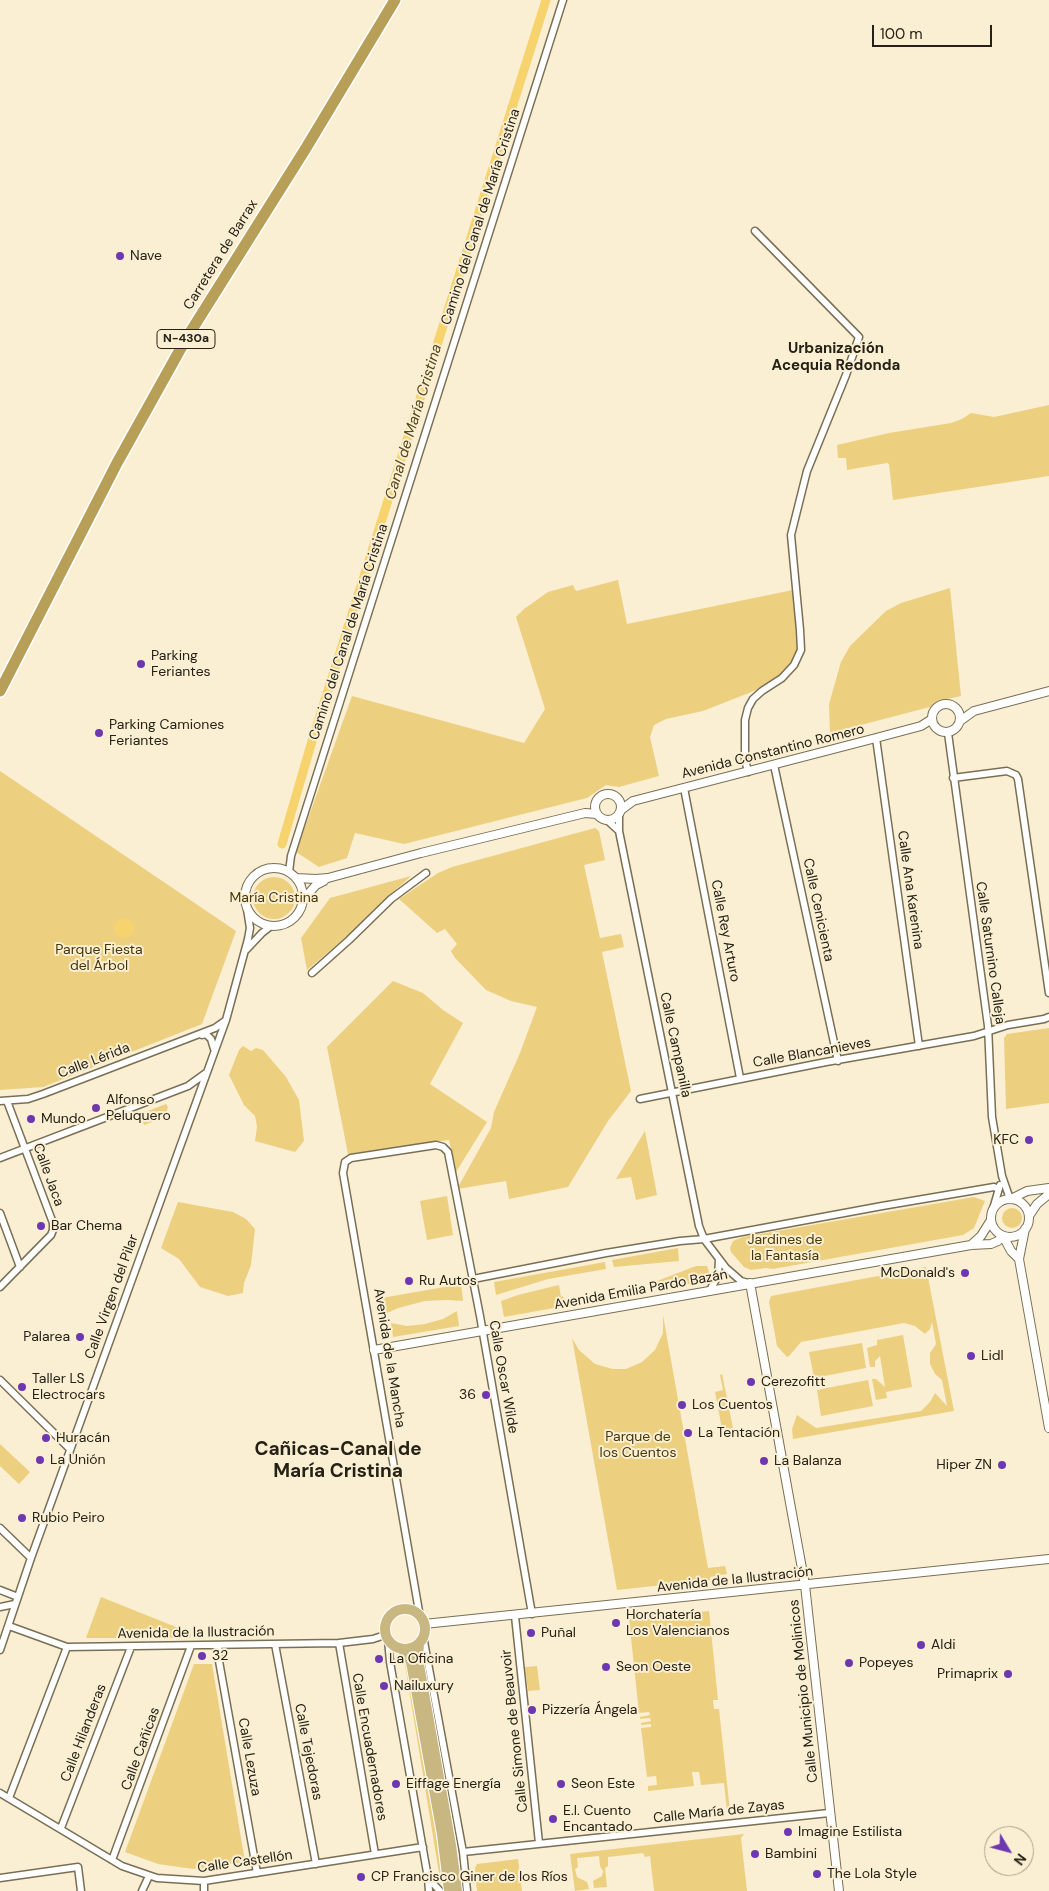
<!DOCTYPE html>
<html>
<head>
<meta charset="utf-8">
<style>
	body { margin:0 }
	#map { position:relative; width:1049px; height:1891px; overflow:hidden; background:#faefd2; font-family:"DM Sans",sans-serif }
	canvas { display:block }
	.north { position:absolute; left:984px; top:1826px; width:50px; height:50px; box-sizing:border-box; background:#faefd2; border:1px solid #a59d87; border-radius:50%; rotate:127deg; font-size:14px; font-weight:700; line-height:20px; text-align:center; color:#252116 }
	.north::after { content:''; display:block; margin:auto; width:18px; height:22px; background:#6d38af; clip-path:polygon(50% 0,100% 100%,50% 72%,0 100%) }
	.scale { position:absolute; left:872px; top:25px; width:120px; height:22px; box-sizing:border-box; border:2px solid #252116; border-top:0; padding-left:6px; font-size:15px; line-height:18px; white-space:nowrap; color:#252116; -webkit-text-stroke:4px #faefd2; paint-order:stroke }
</style>
</head>
<body>
<div id="map">
<canvas width="1049" height="1891"></canvas>
<div class="north">N</div>
<div class="scale">100 m</div>
</div>
<script>
const context = document.querySelector('canvas').getContext('2d');
context.lineJoin = 'round';
function fillPath(path, color) {
  context.fillStyle = color;
  context.fill(path, 'evenodd');
}
function shape(rows) {
  const path = new Path2D();
  for (const r of rows) {
    if (r.length === 3) {
      path.moveTo(r[0] + r[2], r[1]);
      path.arc(r[0], r[1], r[2], 0, 2 * Math.PI);
      continue;
    }
    path.moveTo(r[0], r[1]);
    for (let i = 2; i < r.length; i += 2) path.lineTo(r[i], r[i + 1]);
  }
  return path;
}
function strokePath(path, color, width, dash) {
  context.strokeStyle = color;
  context.lineWidth = width;
  context.lineCap = dash ? 'butt' : 'round';
  context.setLineDash(dash || []);
  context.stroke(path);
}
function drawText(font, color, halo, rows, align = 'center') {
  context.font = font + ' "DM Sans",sans-serif';
  context.lineWidth = 4;
  context.setLineDash([]);
  context.textBaseline = 'middle';
  context.strokeStyle = halo;
  context.fillStyle = color;
  for (const [text, x, y, turn = 0] of rows) {
    context.save();
    context.translate(x, y);
    context.rotate((+turn || 0) * Math.PI / 180);
    context.textAlign = isNaN(turn) ? turn : align;
    if (halo) context.strokeText(text, 0, 0);
    context.fillText(text, 0, 0);
    context.restore();
  }
}
const green = shape([
	[1049,405,1049,476,893,500,889,464,887,463,847,470,846,458,838,458,837,445,889,433,951,423,962,419,971,413,994,417],
	[618,580,627,624,793,590,799,636,798,649,794,660,784,672,764,687,703,711,666,719,654,725,650,737,659,776,619,787,606,785,587,798,404,844,355,833,347,858,319,867,296,852,352,696,524,743,545,709,516,617,524,609,548,592,573,585,576,591],
	[950,588,961,696,938,701,930,707,830,733,829,704,841,662,850,646,886,611,901,603],
	[0,771,236,931,202,1024,43,1087,0,1090],
	[595,828,599,831,605,860,584,865,600,938,621,934,624,947,602,952,631,1091,608,1121,568,1187,509,1199,506,1181,457,1189,491,1128,494,1112,520,1053,537,1007,511,1001,486,990,455,958,451,951,457,944,445,929,437,933,399,899,438,873,452,867],
	[411,876,381,903,352,932,307,970,301,938,330,898],
	[274,898,21],
	[393,981,423,993,443,1010,463,1023,430,1084,487,1122,456,1172,449,1140,348,1154,327,1047],
	[1049,1028,1049,1103,1006,1109,1004,1038,1007,1034],
	[243,1046,251,1051,256,1048,263,1050,286,1077,299,1100,304,1141,295,1152,255,1141,257,1127,255,1116,244,1105,229,1075,239,1050],
	[166,1104,168,1107,165,1117,144,1125,140,1114],
	[645,1131,657,1195,636,1200,631,1177,616,1179],
	[447,1196,453,1235,427,1240,420,1201],
	[974,1197,985,1201,974,1228,963,1235,773,1269,766,1268,751,1270,744,1267,731,1252,730,1248,733,1241,743,1237],
	[178,1202,233,1212,246,1219,255,1229,251,1265,244,1283,243,1293,228,1296,200,1287,179,1259,161,1248],
	[1012,1218,10],
	[678,1248,679,1261,614,1267,612,1260],
	[605,1262,606,1269,548,1279,496,1295,494,1282],
	[696,1266,707,1266,710,1275,709,1278,705,1281,658,1290,657,1281],
	[926,1267,954,1411,793,1439,792,1429,797,1415,816,1428,921,1411,930,1402,935,1393,947,1406,942,1380,935,1374,930,1364,930,1353,936,1344,932,1322,930,1329,925,1334,915,1326,904,1323,801,1342,789,1356,787,1357,777,1346,769,1302,771,1296],
	[461,1284,463,1301,447,1300,425,1301,398,1308,379,1317,376,1299],
	[559,1285,561,1297,563,1296,565,1306,504,1317,501,1301,518,1295],
	[457,1311,459,1326,393,1337,391,1323,407,1326,425,1324,443,1319],
	[663,1315,708,1568,725,1566,727,1574,710,1577,710,1580,617,1590,572,1338,579,1350,595,1364,613,1369,626,1369,642,1362,655,1350,663,1333],
	[903,1335,912,1387,886,1392,887,1398,876,1400,872,1379,876,1379,885,1387,880,1356,875,1361,875,1367,870,1367,867,1348,877,1345,877,1340],
	[862,1343,866,1368,814,1378,809,1352],
	[722,1374,733,1428,722,1429,715,1392,723,1390,720,1375],
	[868,1380,873,1406,821,1416,817,1390],
	[0,1444,30,1472,19,1484,0,1466],
	[101,1597,191,1633,190,1638,86,1638],
	[709,1611,718,1700,713,1700,714,1709,719,1709,730,1811,727,1811,724,1783,701,1785,699,1772,692,1772,694,1786,648,1791,648,1786,657,1785,656,1776,647,1777,641,1728,651,1727,651,1724,641,1725,641,1723,651,1721,650,1718,640,1719,640,1717,650,1715,649,1712,639,1713,629,1619],
	[404,1659,407,1663,422,1746,442,1872,439,1873],
	[194,1664,212,1664,245,1862,193,1869,158,1864,125,1852],
	[537,1666,540,1690,528,1691,525,1667],
	[744,1834,741,1838,747,1891,654,1891,650,1856,645,1857,643,1853,608,1857,608,1866,605,1868,607,1887,594,1888,593,1881,602,1876,603,1871,600,1866,599,1856,577,1858,578,1867,575,1869,577,1877,587,1882,589,1889,575,1891,570,1854],
	[518,1859,522,1891,477,1891,475,1868,477,1864]
]);
const water = shape([
	[124,928,10]
]);
const canal = shape([
	[282,844,312,741,546,0]
]);
const minor = shape([
	[948,733,988,1026,992,1117,1002,1176,1010,1199],
	[876,738,919,1046],
	[774,765,838,1061],
	[748,772,745,759,745,720,748,708,753,699,762,691,782,678,794,665,801,650,800,630,791,535,807,471,846,375,859,337,755,231],
	[953,778,1007,771,1016,775,1018,779,1049,993],
	[684,788,740,1078],
	[619,814,619,831,699,1226,704,1239,726,1268,741,1281,748,1283],
	[607,820,619,831],
	[289,872,291,856,563,0],
	[246,950,262,933,271,926],
	[312,973,349,940,391,899,426,873],
	[202,1035,206,1034,211,1039,214,1049],
	[640,1099,826,1062,974,1036,1008,1025,1044,1019,1049,1017],
	[0,1101,28,1099,43,1094,215,1028,225,1021],
	[0,1158,188,1086,206,1073],
	[993,1209,1000,1185],
	[0,1213,20,1267],
	[473,1279,606,1253,680,1241,704,1239,882,1206,994,1187,999,1189],
	[0,1287,51,1235,53,1230,53,1223,7,1101],
	[710,1290,718,1276,719,1260],
	[0,1380,70,1449],
	[0,1528,31,1558],
	[0,1590,18,1597],
	[0,1607,15,1604],
	[515,1616,539,1843],
	[420,1617,343,1173,345,1162,351,1158,436,1145,443,1147,448,1152,480,1316,532,1614],
	[9,1626,67,1647,339,1643,373,1639,385,1635],
	[423,1636,463,1852,467,1891],
	[388,1639,390,1662,428,1878,440,1891],
	[339,1643,375,1854],
	[275,1644,316,1864],
	[218,1645,219,1661,257,1873],
	[0,1650,31,1558,226,1020,248,939,250,928,247,909],
	[0,1793,122,1866,157,1878,204,1881,423,1847],
	[9,1798,67,1647],
	[61,1828,131,1647],
	[463,1852,829,1813],
	[112,1860,191,1646],
	[0,1878,78,1867,81,1891],
	[428,1878,429,1891],
	[204,1881,204,1891],
	[142,1891,149,1876]
]);
const tertiary = shape([
	[946,718,14],
	[960,721,974,711,1049,691],
	[608,807,13],
	[621,810,633,801,876,738,921,726,932,719],
	[274,897,29],
	[296,878,316,879,328,878,421,853,585,813,597,814],
	[303,900,316,885,324,881],
	[1011,1199,1027,1191,1049,1188],
	[1010,1218,19],
	[1029,1216,1037,1204,1049,1194],
	[1025,1229,1019,1259,1049,1428],
	[1003,1236,1011,1251,1019,1259],
	[971,1245,981,1236,991,1220],
	[750,1283,805,1585,839,1891],
	[374,1350,971,1245,991,1244,998,1241,1002,1236],
	[424,1624,1049,1559]
]);
const primary = shape([
	[405,1629,20],
	[419,1643,418,1659,451,1845,457,1891],
	[402,1649,411,1662,442,1834,449,1891]
]);
const trunk = shape([
	[0,691,117,463,186,339,306,148,395,0]
]);
const markers = [
	[120,256,5,"#6d38af"],
	[141,664,5,"#6d38af"],
	[99,733,5,"#6d38af"],
	[96,1108,5,"#6d38af"],
	[31,1119,5,"#6d38af"],
	[1029,1140,5,"#6d38af"],
	[41,1226,5,"#6d38af"],
	[965,1273,5,"#6d38af"],
	[409,1281,5,"#6d38af"],
	[80,1337,5,"#6d38af"],
	[971,1356,5,"#6d38af"],
	[751,1382,5,"#6d38af"],
	[22,1387,5,"#6d38af"],
	[486,1395,5,"#6d38af"],
	[682,1405,5,"#6d38af"],
	[688,1433,5,"#6d38af"],
	[46,1438,5,"#6d38af"],
	[40,1460,5,"#6d38af"],
	[764,1461,5,"#6d38af"],
	[1002,1465,5,"#6d38af"],
	[22,1518,5,"#6d38af"],
	[616,1623,5,"#6d38af"],
	[531,1633,5,"#6d38af"],
	[921,1645,5,"#6d38af"],
	[202,1656,5,"#6d38af"],
	[379,1659,5,"#6d38af"],
	[849,1663,5,"#6d38af"],
	[606,1667,5,"#6d38af"],
	[1008,1674,5,"#6d38af"],
	[384,1686,5,"#6d38af"],
	[532,1710,5,"#6d38af"],
	[396,1784,5,"#6d38af"],
	[561,1784,5,"#6d38af"],
	[553,1819,5,"#6d38af"],
	[788,1832,5,"#6d38af"],
	[755,1854,5,"#6d38af"],
	[817,1874,5,"#6d38af"],
	[361,1877,5,"#6d38af"]
];
const shields = [
	[186,339,58]
];
const shieldNames = [
	["N-430a",186,339]
];
const streetNames = [
	["Camino del Canal de María Cristina",481,217,-72],
	["Carretera de Barrax",221,255,-58],
	["Camino del Canal de María Cristina",349,632,-72],
	["Avenida Constantino Romero",773,752,-14],
	["Calle Ana Karenina",910,890,82],
	["Calle Cenicienta",818,910,78],
	["Calle Rey Arturo",725,931,79],
	["Calle Saturnino Calleja",990,953,82],
	["Calle Campanilla",675,1045,78],
	["Calle Blancanieves",812,1053,-10],
	["Calle Lérida",94,1061,-21],
	["Calle Jaca",48,1175,70],
	["Avenida Emilia Pardo Bazán",641,1290,-10],
	["Calle Virgen del Pilar",112,1297,-70],
	["Avenida de la Mancha",389,1358,81],
	["Calle Oscar Wilde",503,1377,80],
	["Avenida de la Ilustración",735,1580,-6],
	["Avenida de la Ilustración",196,1633,-1],
	["Calle Municipio de Molinicos",804,1691,-96],
	["Calle Simone de Beauvoir",515,1731,-96],
	["Calle Hilanderas",84,1733,-69],
	["Calle Encuadernadores",369,1747,80],
	["Calle Cañicas",141,1749,-70],
	["Calle Tejedoras",308,1752,79],
	["Calle Lezuza",249,1757,80],
	["Calle María de Zayas",719,1812,-6],
	["Calle Castellón",245,1862,-8]
];
const poiNames = [
	["Nave",130,256],
	["Parking",151,656],
	["Feriantes",151,672],
	["Parking Camiones",109,725],
	["Feriantes",109,741],
	["Alfonso",106,1100],
	["Peluquero",106,1116],
	["Mundo",41,1119],
	["KFC",1019,1140,"right"],
	["Bar Chema",51,1226],
	["McDonald's",955,1273,"right"],
	["Ru Autos",419,1281],
	["Palarea",70,1337,"right"],
	["Lidl",981,1356],
	["Taller LS",32,1379],
	["Electrocars",32,1395],
	["Cerezofitt",761,1382],
	["36",476,1395,"right"],
	["Los Cuentos",692,1405],
	["La Tentación",698,1433],
	["Huracán",56,1438],
	["La Unión",50,1460],
	["La Balanza",774,1461],
	["Hiper ZN",992,1465,"right"],
	["Rubio Peiro",32,1518],
	["Horchatería",626,1615],
	["Los Valencianos",626,1631],
	["Puñal",541,1633],
	["Aldi",931,1645],
	["32",212,1656],
	["La Oficina",389,1659],
	["Popeyes",859,1663],
	["Seon Oeste",616,1667],
	["Primaprix",998,1674,"right"],
	["Nailuxury",394,1686],
	["Pizzería Ángela",542,1710],
	["Eiffage Energía",406,1784],
	["Seon Este",571,1784],
	["E.I. Cuento",563,1811],
	["Encantado",563,1827],
	["Imagine Estilista",798,1832],
	["Bambini",765,1854],
	["The Lola Style",827,1874],
	["CP Francisco Giner de los Ríos",371,1877]
];
const parkNames = [
	["María Cristina",274,898],
	["Parque Fiesta",99,950],
	["del Árbol",99,966],
	["Jardines de",785,1240],
	["la Fantasía",785,1256],
	["Parque de",638,1437],
	["los Cuentos",638,1453]
];
const neighbourhoodNames = [
	["Urbanización",836,349],
	["Acequia Redonda",836,366]
];
const waterNames = [
	["Canal de María Cristina",414,422,-73]
];
const districtNames = [
	["Cañicas-Canal de",338,1450],
	["María Cristina",338,1472]
];
fillPath(green, '#edcf80');
fillPath(water, '#f7d36d');
strokePath(canal, '#f7d36d', 9);
strokePath(minor, '#796f55', 9);
strokePath(tertiary, '#796f55', 10);
strokePath(primary, '#fff', 12);
strokePath(trunk, '#fff', 14);
strokePath(minor, '#fff', 6);
strokePath(tertiary, '#fff', 8);
strokePath(primary, '#c9b782', 10);
strokePath(trunk, '#b79f58', 11);
for (const [x, y, r, color] of markers) {
  const dot = new Path2D();
  dot.arc(x, y, r, 0, 2 * Math.PI);
  context.fillStyle = color;
  context.fill(dot);
  strokePath(dot, '#faefd2', 2);
}
for (const [x, y, w] of shields) {
  const box = new Path2D();
  box.roundRect(x - w / 2, y - 9.5, w, 19, 4);
  context.fillStyle = '#faefd2';
  context.fill(box);
  strokePath(box, '#252116', 1);
}
drawText('bold 12px', '#252116', null, shieldNames);
drawText('14px', '#252116', '#faefd2', streetNames);
drawText('14px', '#252116', '#faefd2', poiNames, 'left');
drawText('14px', '#46370a', '#faefd2', parkNames);
drawText('bold 15px', '#252116', '#faefd2', neighbourhoodNames);
drawText('italic 15px', '#55461b', '#faefd2', waterNames);
drawText('bold 19px', '#252116', '#faefd2', districtNames);
</script>
</body>
</html>
